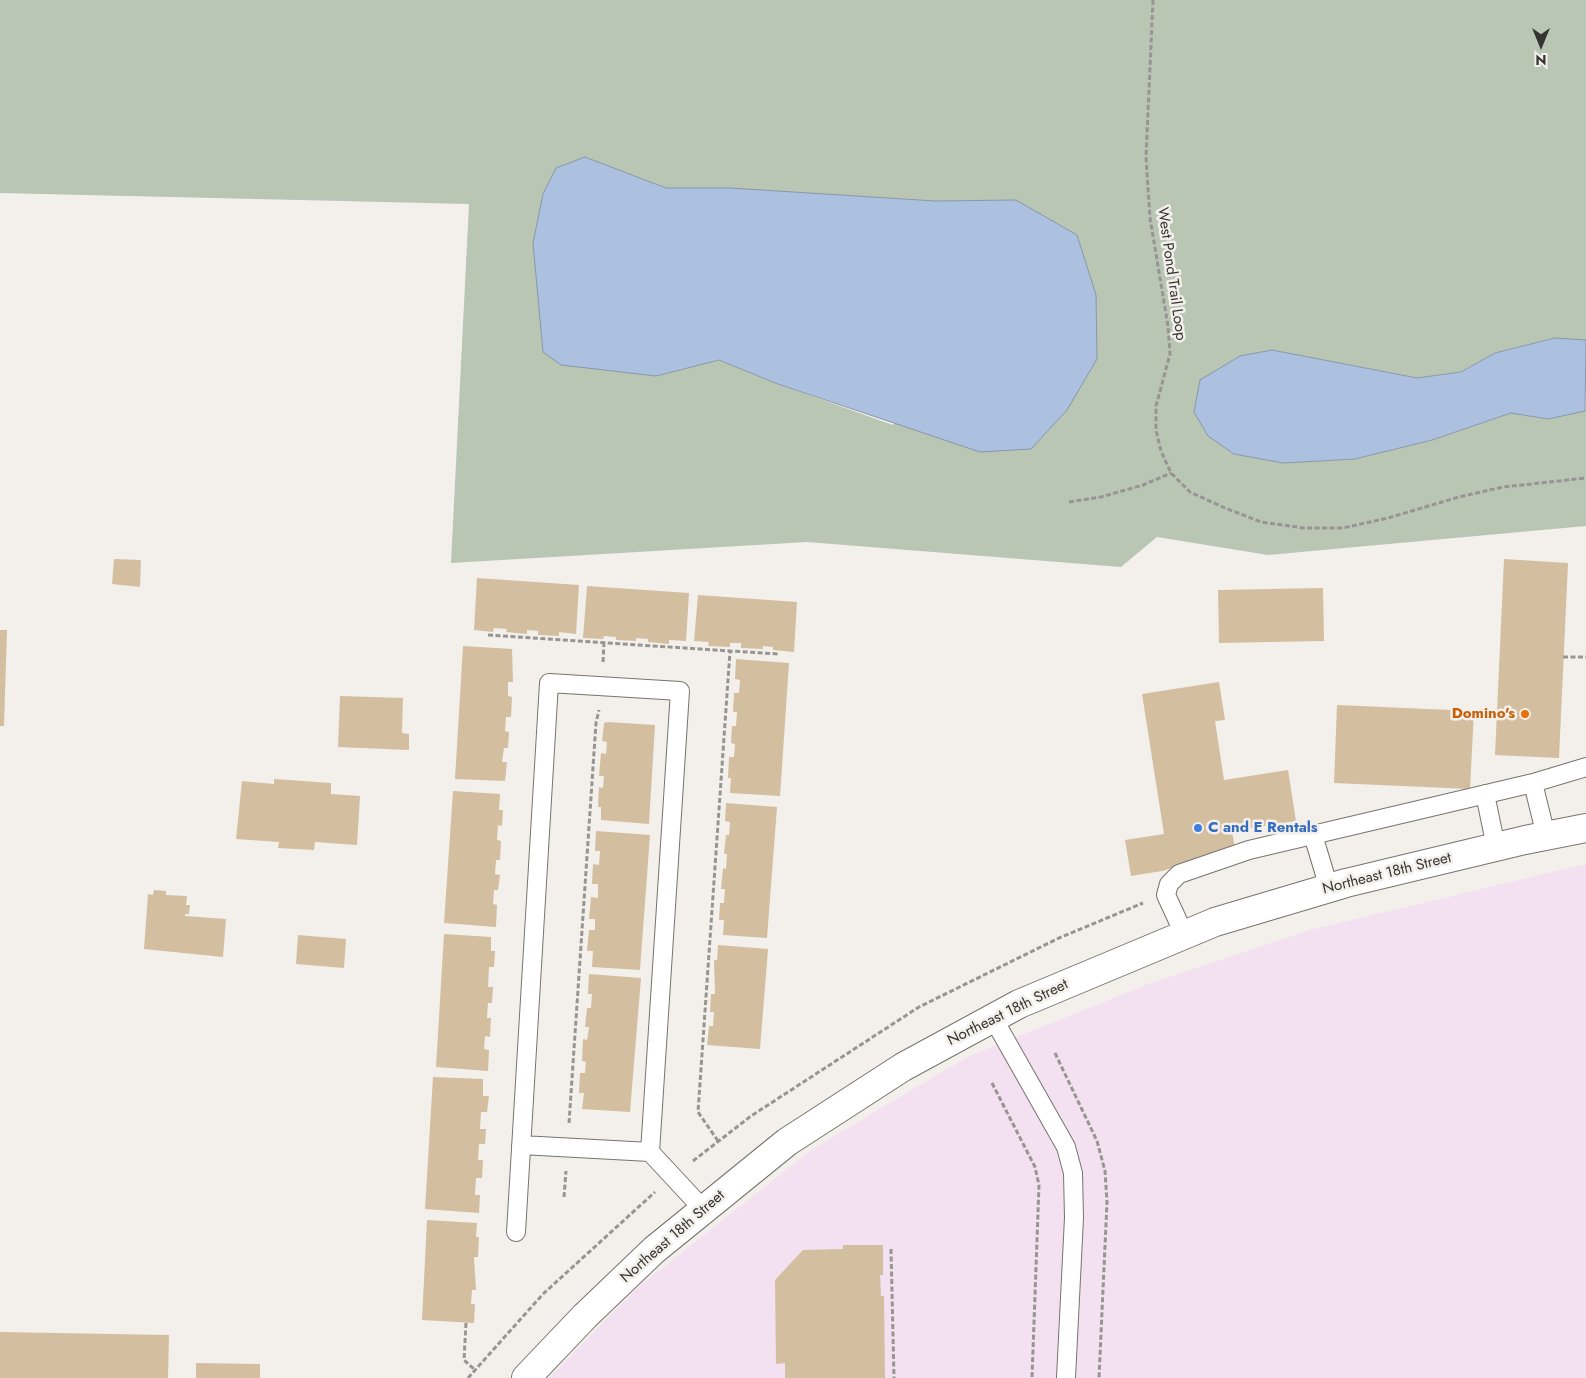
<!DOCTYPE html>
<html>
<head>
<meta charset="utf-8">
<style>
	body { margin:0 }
	#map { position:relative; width:1586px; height:1378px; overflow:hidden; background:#f3f0eb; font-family:Jost,sans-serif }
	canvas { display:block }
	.north { position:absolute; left:1516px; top:20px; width:50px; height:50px; -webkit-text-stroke:4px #f3f0eb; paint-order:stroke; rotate:180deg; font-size:14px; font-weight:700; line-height:20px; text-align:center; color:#353432 }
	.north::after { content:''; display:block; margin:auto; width:18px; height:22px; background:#353432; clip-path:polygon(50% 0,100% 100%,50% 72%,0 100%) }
</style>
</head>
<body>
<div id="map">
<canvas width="1586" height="1378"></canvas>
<div class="north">N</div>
</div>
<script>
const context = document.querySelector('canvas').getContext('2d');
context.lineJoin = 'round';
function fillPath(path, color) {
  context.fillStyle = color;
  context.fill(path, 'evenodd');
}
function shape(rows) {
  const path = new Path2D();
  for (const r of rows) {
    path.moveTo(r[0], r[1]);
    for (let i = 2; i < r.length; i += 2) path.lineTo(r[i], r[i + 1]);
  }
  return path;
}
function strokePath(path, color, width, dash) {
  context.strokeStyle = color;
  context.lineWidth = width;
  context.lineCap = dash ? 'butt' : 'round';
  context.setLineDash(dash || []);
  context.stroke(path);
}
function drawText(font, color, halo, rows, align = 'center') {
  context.font = font + ' Jost,sans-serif';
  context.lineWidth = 5;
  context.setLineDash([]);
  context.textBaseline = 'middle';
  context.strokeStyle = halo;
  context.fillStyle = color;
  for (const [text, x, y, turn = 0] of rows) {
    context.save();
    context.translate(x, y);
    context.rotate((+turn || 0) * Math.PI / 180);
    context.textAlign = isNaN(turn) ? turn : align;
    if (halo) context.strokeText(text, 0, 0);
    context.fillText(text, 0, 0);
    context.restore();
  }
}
const commercial = shape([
	[1586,864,1586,1378,549,1378,636,1289,811,1150,969,1056,1146,985,1310,930]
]);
const green = shape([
	[0,0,1586,0,1586,340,1555,338,1495,353,1461,372,1417,378,1271,350,1240,356,1234,454,1283,463,1355,459,1432,440,1511,413,1548,419,1586,410,1586,526,1268,555,1157,537,1121,567,807,542,451,563,469,204,0,193],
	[585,157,666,188,935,201,1016,200,893,425,778,384,719,360,656,376]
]);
const water = shape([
	[585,157,666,188,730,188,935,201,1016,200,1077,235,1096,295,1097,359,1067,410,1031,449,980,452,778,384,719,360,656,376,561,365,543,352,533,243,543,194,556,168,585,157],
	[1555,338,1586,340,1585,411,1548,419,1511,413,1432,440,1355,459,1283,463,1234,454,1208,436,1194,412,1200,380,1240,356,1272,350,1417,378,1461,372,1495,353,1555,338]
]);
const building = shape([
	[114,559,141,560,140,587,112,584],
	[1504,559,1568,563,1559,758,1495,755],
	[477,578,579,585,576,634,559,632,559,636,538,635,538,631,527,630,527,634,506,632,507,629,494,628,493,632,474,630],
	[587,586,689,593,686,641,669,640,669,644,648,642,648,639,636,638,636,641,616,640,616,637,604,636,603,639,583,638],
	[1323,588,1324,641,1219,643,1218,590],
	[698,595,797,602,794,652,773,650,773,647,763,646,763,649,741,648,741,643,730,643,730,647,708,646,709,642,694,641],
	[0,630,7,630,4,726,0,726],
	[463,646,512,649,513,682,508,682,508,696,512,697,511,717,506,717,505,731,509,732,508,748,504,748,502,762,507,762,505,781,455,779],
	[736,659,789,663,780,796,730,793,731,778,728,778,729,757,734,757,735,744,731,743,732,726,736,726,737,712,733,712,734,693,739,693,740,680,735,679],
	[1219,682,1225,720,1215,721,1224,780,1288,770,1296,821,1232,831,1235,849,1162,871,1131,876,1125,840,1164,834,1142,694],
	[340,696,403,698,402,733,409,734,409,750,338,747],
	[1337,705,1474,711,1470,789,1334,783],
	[608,722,655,725,649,824,601,820,601,807,598,807,599,787,603,788,604,776,599,776,601,753,606,754,607,742,602,741,604,723],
	[274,779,331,783,331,794,360,796,357,845,315,842,314,850,278,848,279,842,236,839,242,781,274,784],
	[453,791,500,794,499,810,503,810,502,826,498,825,497,840,501,841,500,860,496,860,495,874,500,875,498,890,494,890,493,904,497,905,496,927,444,923],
	[726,803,777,807,767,938,723,935,724,920,719,920,720,903,724,903,725,889,721,889,723,868,726,869,727,854,724,854,726,835,729,835,730,822,725,821],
	[596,831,650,835,640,970,592,967,593,951,587,951,589,930,595,930,595,919,589,919,591,897,598,898,598,884,592,884,593,864,599,865,600,851,595,851],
	[154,890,166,891,166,895,187,896,186,905,190,905,189,914,185,914,185,916,226,919,223,957,144,949,148,894,153,895],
	[444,934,491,937,491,951,495,951,494,967,489,967,488,987,493,987,492,1003,488,1003,487,1018,491,1018,490,1037,485,1036,484,1049,489,1050,488,1071,436,1067],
	[298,935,346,939,344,968,296,964],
	[718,945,768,949,760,1049,707,1045,709,1026,713,1026,714,1012,710,1012,711,994,715,994,714,960,717,960],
	[589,974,641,978,630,1112,582,1109,584,1093,579,1093,580,1073,585,1073,586,1062,582,1061,583,1039,587,1040,589,1027,585,1027,587,1008,591,1008,592,994,588,994],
	[433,1077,483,1079,483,1096,489,1096,487,1112,481,1112,480,1129,486,1129,485,1144,479,1144,478,1160,483,1160,482,1178,476,1178,475,1195,480,1195,479,1213,425,1209],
	[427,1220,477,1223,476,1237,479,1237,478,1257,474,1257,476,1290,472,1290,471,1304,475,1304,474,1323,422,1320],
	[843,1245,883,1245,883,1275,880,1275,881,1296,884,1296,885,1378,785,1378,785,1363,776,1364,775,1280,803,1250,843,1249],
	[0,1332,169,1335,168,1378,0,1378],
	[196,1363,260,1364,260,1378,196,1378]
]);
const path = shape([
	[1153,0,1146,157,1150,218,1168,326,1170,354,1156,406,1156,430,1161,451,1171,473,1190,492,1225,508,1261,522,1304,528,1343,528,1388,518,1459,497,1503,487,1586,478],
	[1069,502,1101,497,1143,485,1171,473],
	[488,635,730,651],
	[1563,657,1586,657],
	[603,662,604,642],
	[1055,1053,1097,1141,1105,1171,1107,1202,1099,1378],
	[992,1083,1035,1167,1039,1185,1032,1378],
	[569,1123,596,723,599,710],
	[718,1141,698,1112,730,651,779,654],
	[693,1161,751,1116,919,1007,1059,938,1143,903],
	[564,1197,566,1171],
	[891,1249,894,1378],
	[466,1323,464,1360,475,1370],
	[468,1378,543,1294,655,1192]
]);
const service = shape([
	[1533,783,1546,836],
	[1485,794,1496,847],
	[1313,835,1329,888],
	[1184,934,1166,895,1169,884,1179,874,1249,850,1533,783,1586,767],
	[993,1018,1066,1147,1073,1173,1074,1218,1066,1378],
	[521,1145,650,1152],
	[516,1232,549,683,680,691,650,1152,703,1209]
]);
const tertiary = shape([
	[526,1378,585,1316,654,1250,787,1142,903,1067,1019,1004,1215,922,1346,883,1525,840,1586,828]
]);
const markers = [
	[1525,714,5,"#e8710a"],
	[1198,828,5,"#3f7fe0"]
];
const streetNames = [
	["West Pond Trail Loop",1171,274,82],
	["Northeast 18th Street",1387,874,-14],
	["Northeast 18th Street",1008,1013,-26],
	["Northeast 18th Street",673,1237,-41]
];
const foodNames = [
	["Domino's",1515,714]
];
const shopNames = [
	["C and E Rentals",1208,828]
];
fillPath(commercial, '#f3e0f0');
fillPath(green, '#b9c6b3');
fillPath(water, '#acc1df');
strokePath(water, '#8897ab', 1);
fillPath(building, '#d4bea0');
strokePath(service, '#77746f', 20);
strokePath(tertiary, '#77746f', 30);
strokePath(path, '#979592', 3, [5, 2.5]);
strokePath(service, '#fff', 18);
strokePath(tertiary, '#fff', 28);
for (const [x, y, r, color] of markers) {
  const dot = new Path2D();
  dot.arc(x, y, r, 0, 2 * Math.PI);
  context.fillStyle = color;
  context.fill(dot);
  strokePath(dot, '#f3f0eb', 2);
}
drawText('15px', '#353432', '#f3f0eb', streetNames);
drawText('bold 15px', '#c56008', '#f3f0eb', foodNames, 'right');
drawText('bold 15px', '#366cbe', '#f3f0eb', shopNames, 'left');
</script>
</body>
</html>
